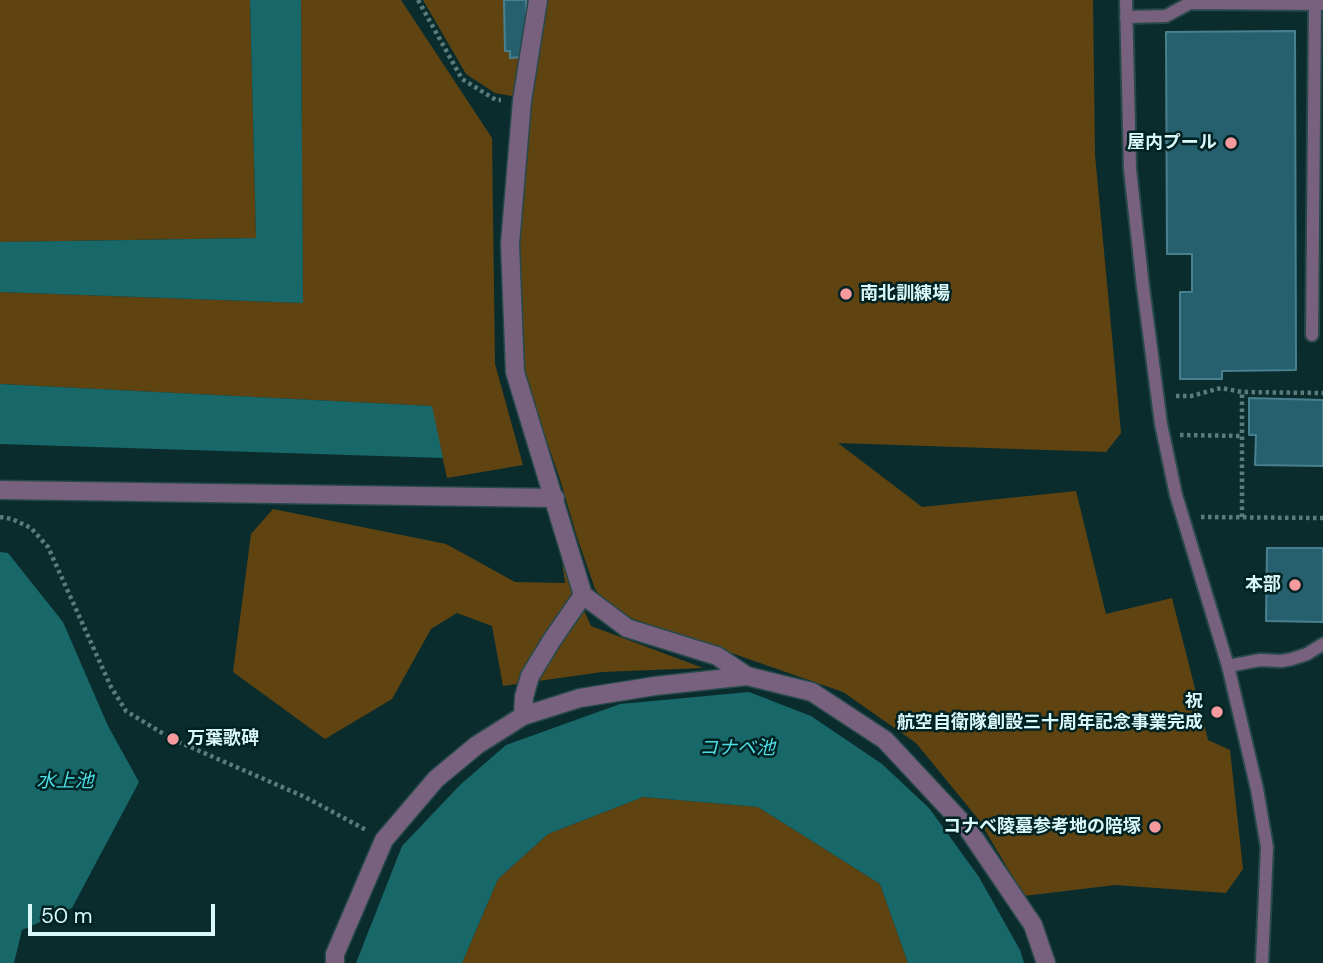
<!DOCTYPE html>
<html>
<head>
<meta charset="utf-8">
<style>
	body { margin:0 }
	#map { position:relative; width:1323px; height:963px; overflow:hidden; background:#0b2c2d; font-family:"DM Sans",sans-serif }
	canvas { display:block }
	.scale { position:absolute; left:28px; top:904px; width:187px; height:32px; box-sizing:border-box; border:4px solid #daf8f9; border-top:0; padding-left:9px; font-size:21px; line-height:24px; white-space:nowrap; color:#daf8f9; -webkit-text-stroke:5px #012223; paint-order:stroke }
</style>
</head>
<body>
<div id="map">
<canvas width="1323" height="963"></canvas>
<div class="scale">50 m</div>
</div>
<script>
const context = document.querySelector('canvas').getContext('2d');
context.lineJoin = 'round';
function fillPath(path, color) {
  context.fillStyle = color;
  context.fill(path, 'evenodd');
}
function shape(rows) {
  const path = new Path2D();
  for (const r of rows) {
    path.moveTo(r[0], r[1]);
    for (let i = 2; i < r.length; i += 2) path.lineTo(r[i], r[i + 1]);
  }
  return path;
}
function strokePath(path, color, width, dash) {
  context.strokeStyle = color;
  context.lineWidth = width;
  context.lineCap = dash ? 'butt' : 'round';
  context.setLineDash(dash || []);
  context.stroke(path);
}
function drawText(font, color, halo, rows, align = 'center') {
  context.font = font + ' "DM Sans","Noto Sans JP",sans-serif';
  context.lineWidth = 5;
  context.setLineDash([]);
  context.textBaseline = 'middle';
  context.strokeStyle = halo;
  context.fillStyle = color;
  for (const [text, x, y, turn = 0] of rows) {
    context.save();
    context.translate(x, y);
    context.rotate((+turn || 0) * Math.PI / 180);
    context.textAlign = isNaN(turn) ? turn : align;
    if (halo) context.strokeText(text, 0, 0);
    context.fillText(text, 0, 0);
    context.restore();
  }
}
const green = shape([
	[0,0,250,0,256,238,0,242],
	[301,0,401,0,492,138,495,364,523,465,447,478,431,406,0,384,0,292,303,303],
	[423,0,529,0,523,98,495,93,466,74],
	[548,0,1093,0,1095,155,1121,433,1106,452,838,443,922,507,1076,491,1106,614,1172,598,1208,740,1230,750,1243,869,1226,893,1115,885,1024,896,979,820,916,743,843,692,611,611,595,589,577,537,559,476,522,371,518,281,526,121],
	[273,509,446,544,515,582,565,583,562,561,591,626,703,668,602,672,503,686,492,626,457,613,431,629,392,699,325,739,233,672,251,534],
	[643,797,758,807,880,884,908,963,462,963,498,879,548,834]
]);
const water = shape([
	[250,0,301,0,303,303,0,292,0,242,256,238],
	[0,384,432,406,443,458,0,444],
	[0,552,8,553,63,622,108,726,139,782,72,908,22,930,14,963,0,963],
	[749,692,811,716,882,764,929,808,979,877,1020,950,1024,963,908,963,880,884,758,807,643,797,548,834,498,879,462,963,356,963,402,846,460,785,506,745,620,704]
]);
const building = shape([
	[504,0,526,0,527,54,520,54,520,57,510,58,510,51,505,51,504,0],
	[1295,31,1296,370,1222,371,1222,379,1180,379,1180,292,1192,292,1192,254,1167,254,1166,32,1295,31],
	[1249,398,1323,400,1323,466,1255,465,1256,435,1249,435,1249,398],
	[1267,548,1323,548,1323,622,1266,621,1267,548]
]);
const path = shape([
	[418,0,462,79,496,100,501,100],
	[1176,396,1191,396,1221,388,1242,392,1323,393],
	[1180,435,1242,436],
	[0,517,12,519,31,528,48,547,111,687,126,711,172,739,305,797,368,831],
	[1201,517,1323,518],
	[1242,517,1242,392]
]);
const service = shape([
	[1126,0,1130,169,1143,287,1161,424,1176,495,1228,666,1257,789,1267,847,1262,963],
	[1126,17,1166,16,1190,3,1321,4],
	[1312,335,1315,4],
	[1228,666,1260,660,1282,661,1292,659,1307,654,1323,644]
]);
const minor = shape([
	[538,0,522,101,510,244,515,372,583,595,627,628,717,656,747,676,812,692,885,740,968,829,1033,925,1046,963],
	[0,490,555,498],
	[523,716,524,697,530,676,552,640,583,595],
	[335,963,335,954,384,840,436,779,477,745,523,716,580,698,655,686,747,676]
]);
const markers = [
	[1231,143,7,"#f59b9d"],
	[846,294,7,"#f59b9d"],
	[1295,585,7,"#f59b9d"],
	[1217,712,7,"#f59b9d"],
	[173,739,7,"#f59b9d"],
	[1155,827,7,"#f59b9d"]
];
const poiNames = [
	["屋内プール",1217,143],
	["南北訓練場",860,294,"left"],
	["本部",1281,585],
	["祝",1203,702],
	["航空自衛隊創設三十周年記念事業完成",1203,723],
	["万葉歌碑",187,739,"left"],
	["コナベ陵墓参考地の陪塚",1141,827]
];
const waterNames = [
	["コナベ池",737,749],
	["水上池",65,782]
];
fillPath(green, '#5f4412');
fillPath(water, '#186769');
fillPath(building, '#265f6e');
strokePath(building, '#498090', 2);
strokePath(service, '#28494a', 16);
strokePath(minor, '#28494a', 21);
strokePath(path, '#5b7b7c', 4.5, [3.5, 3.5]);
strokePath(service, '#78617f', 12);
strokePath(minor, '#78617f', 18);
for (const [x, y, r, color] of markers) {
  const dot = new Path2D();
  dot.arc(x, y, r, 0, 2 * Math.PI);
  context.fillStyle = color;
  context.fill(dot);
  strokePath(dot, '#012223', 2.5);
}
drawText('bold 18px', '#daf8f9', '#012223', poiNames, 'right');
drawText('italic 19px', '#4ddde2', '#012223', waterNames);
</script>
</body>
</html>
